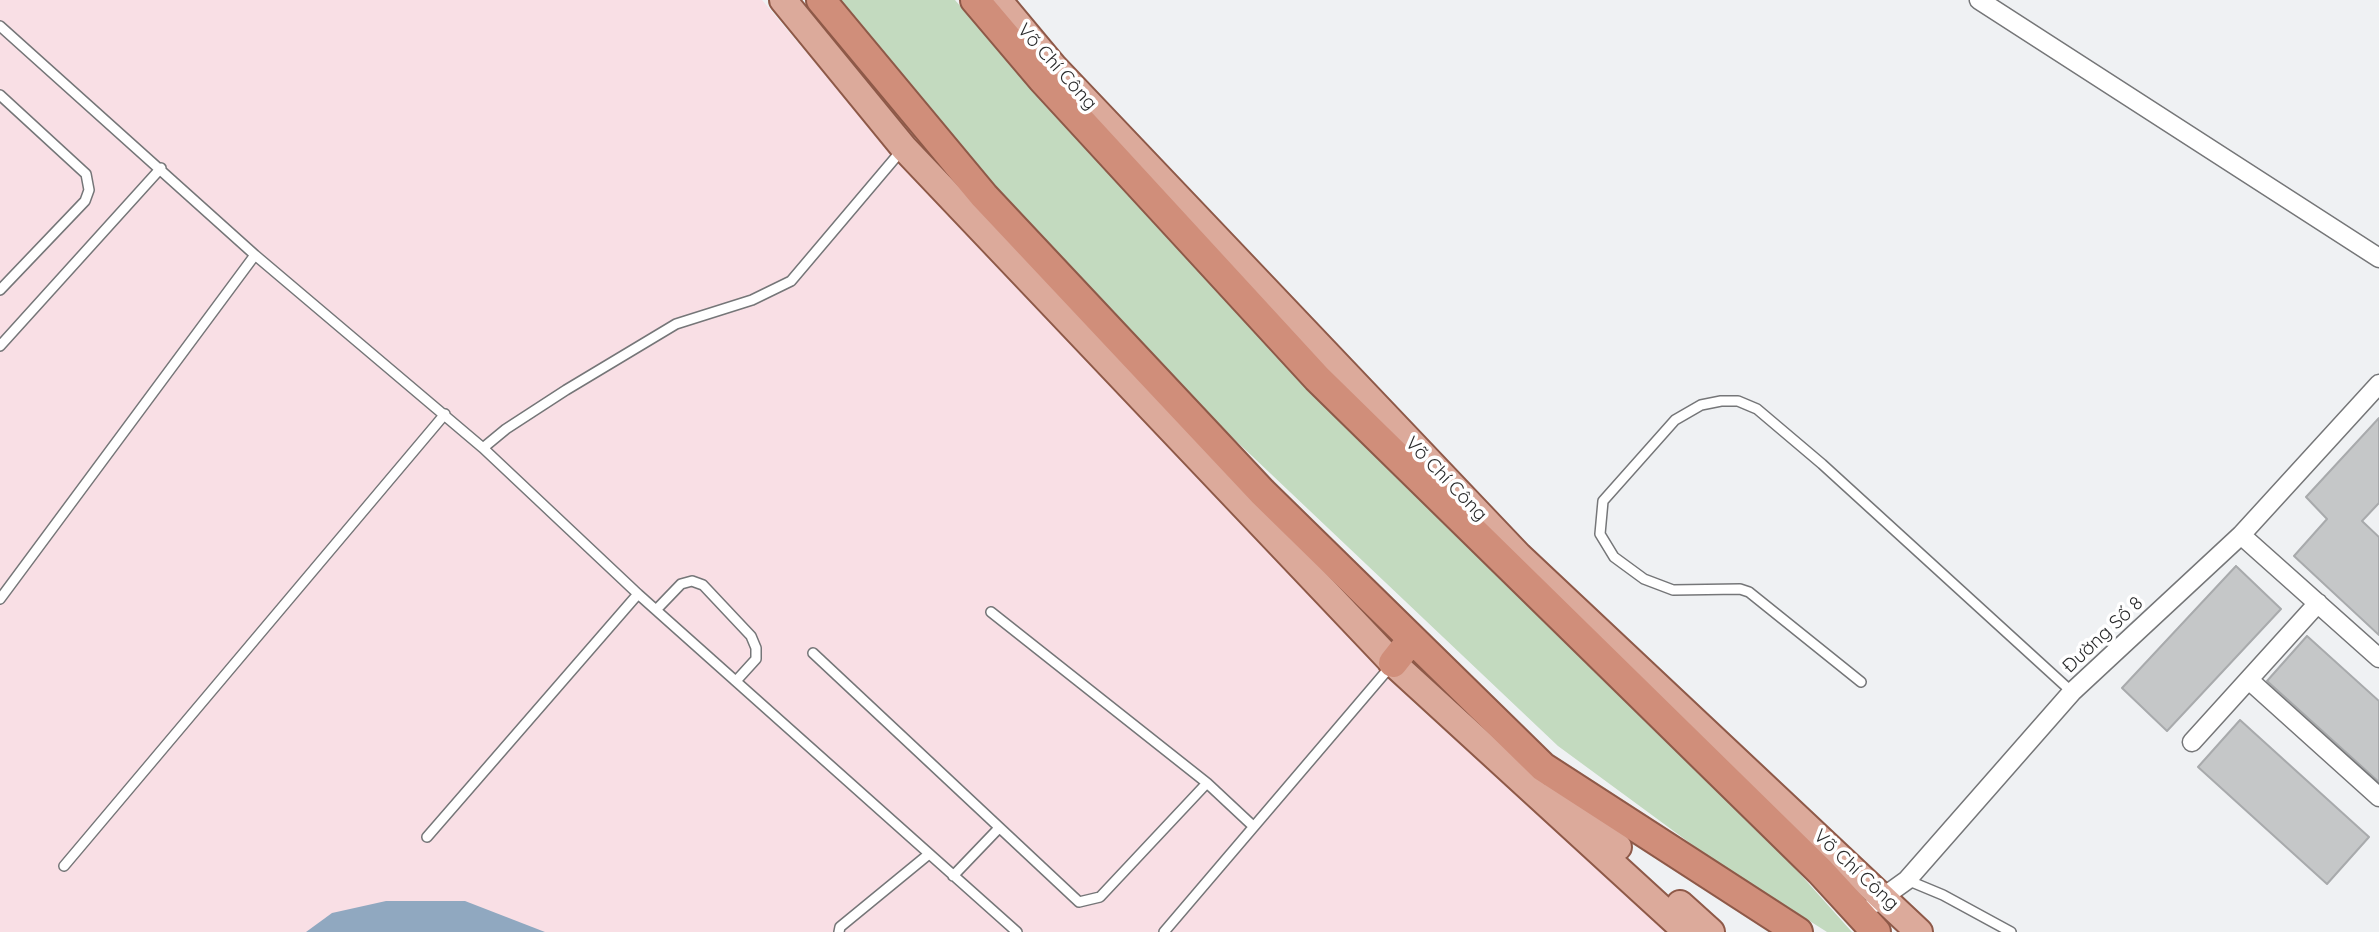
<!DOCTYPE html>
<html>
<head>
<meta charset="utf-8">
<style>
	body { margin:0 }
	canvas { display:block; background:#eff1f3 }
</style>
</head>
<body>
<canvas width="2379" height="932"></canvas>
<script>
const context = document.querySelector('canvas').getContext('2d');
context.lineJoin = 'round';
function fillPath(path, color) {
  context.fillStyle = color;
  context.fill(path, 'evenodd');
}
function shape(rows) {
  const path = new Path2D();
  for (const r of rows) {
    path.moveTo(r[0], r[1]);
    for (let i = 2; i < r.length; i += 2) path.lineTo(r[i], r[i + 1]);
  }
  return path;
}
function strokePath(path, color, width, dash) {
  context.strokeStyle = color;
  context.lineWidth = width;
  context.lineCap = dash ? 'butt' : 'round';
  context.setLineDash(dash || []);
  context.stroke(path);
}
function drawText(font, color, halo, rows, align = 'center') {
  context.font = font + ' Quicksand,sans-serif';
  context.lineWidth = 7;
  context.setLineDash([]);
  context.textBaseline = 'middle';
  context.strokeStyle = halo;
  context.fillStyle = color;
  for (const [text, x, y, turn = 0] of rows) {
    context.save();
    context.translate(x, y);
    context.rotate((+turn || 0) * Math.PI / 180);
    context.textAlign = isNaN(turn) ? turn : align;
    if (halo) context.strokeText(text, 0, 0);
    context.fillText(text, 0, 0);
    context.restore();
  }
}
const industrial = shape([
	[0,0,762,0,876,135,1414,703,1672,932,0,932]
]);
const green = shape([
	[831,0,955,0,1029,85,1707,770,1852,932,1827,932,1709,857,1558,746,1137,347,962,158]
]);
const water = shape([
	[386,901,465,901,545,932,306,932,332,913]
]);
const building = shape([
	[2379,418,2379,503,2362,521,2379,537,2379,635,2294,556,2327,519,2306,497,2379,418],
	[2236,566,2281,609,2167,731,2122,688,2236,566],
	[2307,636,2379,701,2379,782,2267,681,2307,636],
	[2240,720,2369,837,2327,884,2198,767,2240,720]
]);
const service = shape([
	[0,26,255,255,483,448,638,594,1017,932],
	[0,95,86,174,89,190,85,201,0,290],
	[0,346,161,168],
	[483,448,506,429,566,390,676,324,752,300,791,281,901,151],
	[0,599,255,255],
	[656,610,681,584,692,581,703,585,751,636,756,648,756,659,736,681],
	[991,612,1207,783,1253,826],
	[813,653,1079,902,1100,897,1207,783],
	[1861,682,1749,592,1740,589,1673,590,1644,579,1614,557,1600,534,1603,501,1675,420,1701,405,1721,401,1738,401,1757,409,1822,464,2072,692],
	[427,837,638,594],
	[64,866,445,414],
	[953,876,999,828],
	[1907,880,1943,895,2011,932],
	[839,932,840,927,929,854],
	[1164,932,1390,667]
]);
const minor = shape([
	[1979,0,2379,258],
	[2241,535,2379,658],
	[2249,680,2379,797],
	[2192,742,2318,603],
	[1875,903,1907,880,2072,692,2241,535,2379,384]
]);
const primary = shape([
	[783,0,904,148,1393,663,1687,932],
	[998,0,1054,67,1519,556,1919,932],
	[1558,784,1618,847],
	[1680,904,1711,932]
]);
const trunk = shape([
	[821,0,984,196,1262,492,1543,767,1798,932],
	[975,0,1042,79,1317,378,1820,871,1876,932],
	[1393,663,1412,639]
]);
const streetNames = [
	["Võ Chí Công",1057,67,48],
	["Võ Chí Công",1446,479,46],
	["Đường Số 8",2103,635,-43],
	["Võ Chí Công",1856,870,43]
];
fillPath(industrial, '#f9dfe5');
fillPath(green, '#c3dabf');
fillPath(water, '#90a8c0');
fillPath(building, '#c5c7c8');
strokePath(building, '#a8aaac', 2);
strokePath(service, '#757678', 12);
strokePath(minor, '#757678', 21);
strokePath(primary, '#8e5948', 30);
strokePath(trunk, '#8e5948', 32);
strokePath(service, '#fff', 9);
strokePath(minor, '#fff', 18);
strokePath(primary, '#dcaa9b', 26);
strokePath(trunk, '#d08e7a', 28);
drawText('19px', '#292a2b', '#fff', streetNames);
</script>
</body>
</html>
